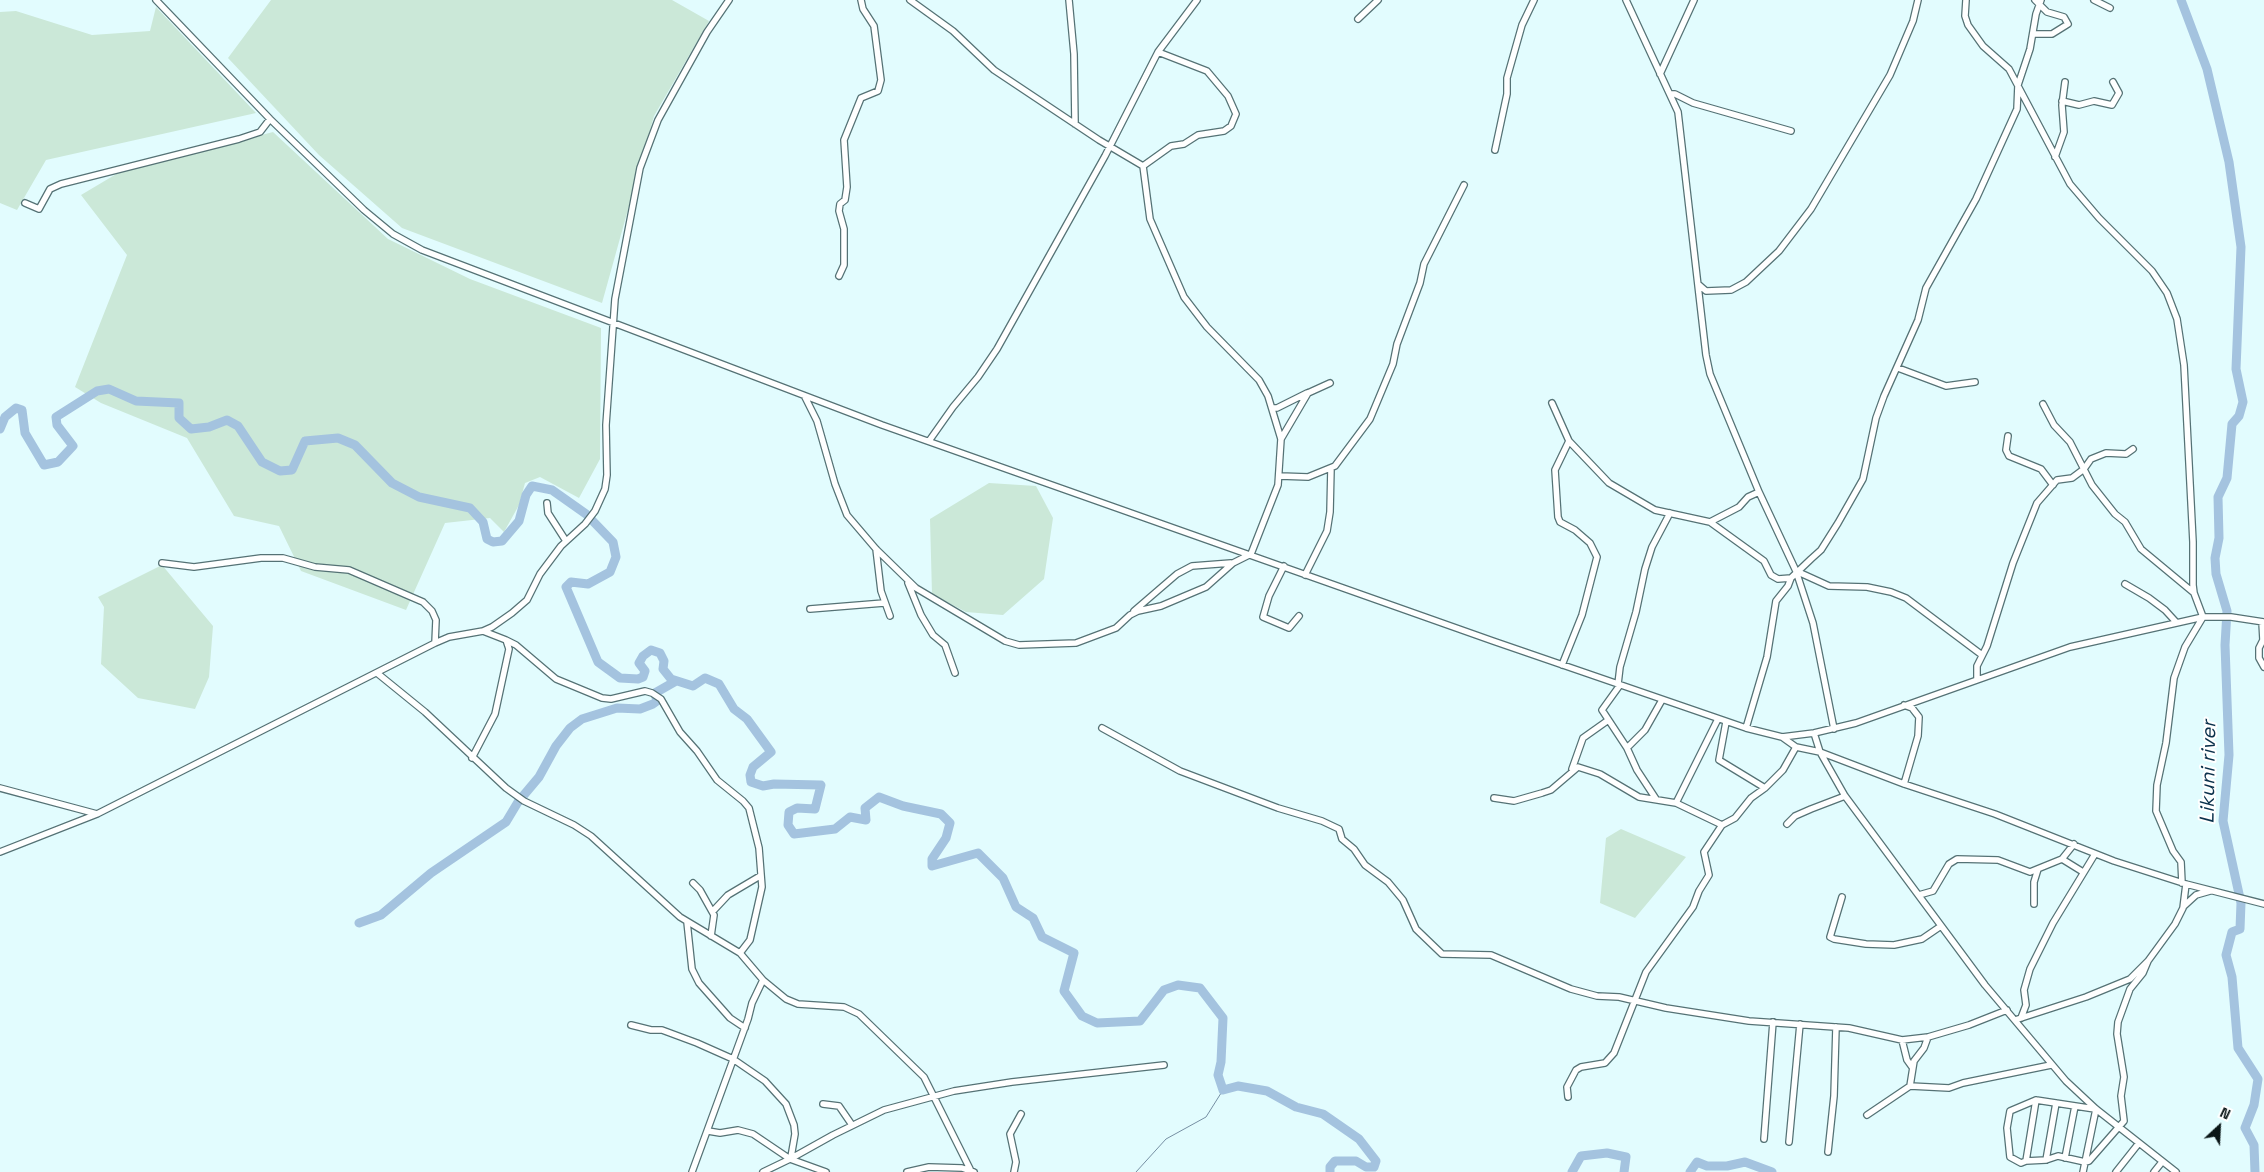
<!DOCTYPE html>
<html>
<head>
<meta charset="utf-8">
<style>
	body { margin:0 }
	#map { position:relative; width:2264px; height:1172px; overflow:hidden; background:#e2fcfe; font-family:"Space Grotesk",sans-serif }
	canvas { display:block }
	.north { position:absolute; left:2194px; top:1102px; width:50px; height:50px; -webkit-text-stroke:4px #fff; paint-order:stroke; rotate:25deg; font-size:14px; font-weight:700; line-height:20px; text-align:center; color:#0a1617 }
	.north::after { content:''; display:block; margin:auto; width:18px; height:22px; background:#0a1617; clip-path:polygon(50% 0,100% 100%,50% 72%,0 100%) }
</style>
</head>
<body>
<div id="map">
<canvas width="2264" height="1172"></canvas>
<div class="north">N</div>
</div>
<script>
const context = document.querySelector('canvas').getContext('2d');
context.lineJoin = 'round';
function fillPath(path, color) {
  context.fillStyle = color;
  context.fill(path, 'evenodd');
}
function shape(rows) {
  const path = new Path2D();
  for (const r of rows) {
    path.moveTo(r[0], r[1]);
    for (let i = 2; i < r.length; i += 2) path.lineTo(r[i], r[i + 1]);
  }
  return path;
}
function strokePath(path, color, width, dash) {
  context.strokeStyle = color;
  context.lineWidth = width;
  context.lineCap = dash ? 'butt' : 'round';
  context.setLineDash(dash || []);
  context.stroke(path);
}
function drawText(font, color, halo, rows, align = 'center') {
  context.font = font + ' "Space Grotesk",sans-serif';
  context.lineWidth = 4;
  context.setLineDash([]);
  context.textBaseline = 'middle';
  context.strokeStyle = halo;
  context.fillStyle = color;
  for (const [text, x, y, turn = 0] of rows) {
    context.save();
    context.translate(x, y);
    context.rotate((+turn || 0) * Math.PI / 180);
    context.textAlign = isNaN(turn) ? turn : align;
    if (halo) context.strokeText(text, 0, 0);
    context.fillText(text, 0, 0);
    context.restore();
  }
}
const green = shape([
	[271,0,672,0,709,21,654,116,602,303,402,228,319,155,228,58],
	[156,7,256,113,46,160,17,210,0,203,0,12,16,11,92,35,150,31],
	[273,132,388,239,470,279,601,328,600,459,579,498,540,477,525,483,519,505,504,532,490,518,445,523,406,610,301,571,279,526,234,516,187,438,101,403,75,387,127,255,81,195,118,173],
	[989,483,1036,486,1053,518,1044,579,1003,615,966,612,932,594,930,519],
	[162,565,213,626,209,677,195,709,138,698,101,664,104,607,98,597],
	[1621,829,1686,857,1635,918,1600,903,1606,838]
]);
const stream = shape([
	[1136,1172,1166,1139,1206,1117,1223,1090]
]);
const river = shape([
	[2181,0,2207,69,2229,162,2241,247,2236,369,2243,402,2239,416,2232,424,2227,478,2218,497,2219,538,2215,558,2216,574,2227,611,2225,645,2229,755,2223,821,2241,903,2240,929,2232,932,2226,955,2232,977,2238,1048,2258,1079,2254,1105,2245,1128,2254,1145,2255,1172],
	[0,429,5,417,16,408,22,410,25,433,44,465,58,462,73,446,57,425,56,417,97,391,109,389,136,401,179,403,179,418,191,429,209,427,227,420,238,426,262,462,280,471,292,470,305,441,338,438,355,445,392,483,419,497,470,508,483,522,487,539,493,542,502,541,519,521,526,495,532,486,552,490,586,514,613,542,616,557,610,572,588,584,571,582,566,587,598,662,620,678,638,679,643,677,645,671,639,663,643,656,651,650,660,653,664,661,663,669,671,679,693,686,705,678,719,684,734,709,747,719,771,752,753,767,750,775,751,782,763,786,774,784,821,785,815,809,797,808,789,812,788,825,794,834,835,829,850,817,866,820,865,808,879,797,903,806,941,814,950,823,946,838,932,859,932,866,978,853,1003,878,1016,907,1033,918,1042,937,1074,953,1064,991,1082,1016,1097,1023,1140,1021,1164,990,1178,985,1200,988,1223,1018,1221,1062,1218,1075,1223,1090,1238,1086,1267,1091,1296,1107,1323,1114,1359,1139,1376,1161,1374,1167,1366,1167,1356,1161,1335,1161,1330,1167,1330,1172],
	[359,923,381,915,431,873,506,822,518,802,539,777,556,746,570,728,582,719,617,708,640,709,653,704,657,701,655,693,676,681],
	[1572,1172,1581,1156,1607,1153,1626,1157,1624,1172],
	[1690,1172,1697,1162,1707,1166,1727,1166,1745,1162,1772,1172]
]);
const minor = shape([
	[156,0,270,119,364,210,393,234,422,250,882,425,1493,641,1746,728,1782,737,1814,733,1856,723,2070,647,2203,617,2231,617,2264,622],
	[1069,0,1074,54,1075,124],
	[1626,0,1678,112,1706,355,1710,374,1759,492,1796,571,1813,623,1834,729],
	[1966,0,1965,16,1968,25,1983,46,2009,69,2070,184,2099,218,2152,271,2167,293,2177,319,2184,365,2193,542,2193,585,2194,593,2203,617,2185,647,2174,678,2166,743,2157,785,2156,811,2173,851,2181,862,2182,883],
	[2094,0,2110,8],
	[1358,19,1378,0],
	[2033,34,2052,34,2068,24,2064,17,2047,12,2035,0],
	[1660,74,1694,0],
	[1670,94,1675,94,1693,103,1791,131],
	[2062,101,2079,105,2094,101,2112,105,2119,93,2113,82],
	[1495,150,1507,94,1507,78,1522,25,1534,0],
	[2055,157,2064,132,2062,105,2065,82],
	[1143,166,1171,146,1184,144,1198,135,1224,131,1231,126,1236,114,1228,96,1207,71,1158,52],
	[25,203,39,209,50,189,61,184,239,139,260,132,270,119],
	[839,276,844,265,844,229,839,211,840,204,845,200,847,187,844,140,861,98,878,91,881,80,874,26,863,9,861,0],
	[1698,284,1706,291,1731,290,1746,282,1779,251,1811,209,1890,75,1913,21,1918,0],
	[1898,368,1946,386,1975,382],
	[805,397,817,421,835,484,847,515,876,549,916,588,1005,641,1019,645,1076,643,1116,628,1130,615,1138,611,1161,606,1206,587,1233,563,1251,554,1278,485,1281,439,1268,396,1259,380,1207,327,1184,297,1150,219,1143,166,1099,140,994,70,953,31,910,0],
	[1552,403,1569,441,1555,470,1558,517,1560,522,1575,530,1590,543,1597,557,1582,615,1562,665],
	[2043,404,2054,425,2070,442,2092,485,2115,514,2125,522,2141,549,2194,593],
	[1272,408,1277,408,1307,393],
	[2008,436,2006,450,2009,456,2041,469,2053,485],
	[1281,439,1308,393,1330,383],
	[929,441,953,407,978,377,997,349,1105,156,1158,52,1197,0],
	[1569,441,1609,483,1655,510,1710,522,1739,507,1748,497,1759,492],
	[1280,476,1308,477,1335,466,1370,419,1393,364,1397,344,1420,283,1424,264,1464,185],
	[547,503,548,513,566,541],
	[1710,522,1764,561,1771,575,1778,579,1791,578,1811,559,1821,550,1838,523,1863,479,1876,418,1884,396,1918,320,1926,288,1976,199,2017,109,2018,85,2030,49,2036,14,2041,0],
	[876,549,881,591,890,616],
	[162,563,194,567,261,558,283,558,315,567,349,570,423,602,432,611,436,620,435,643],
	[1284,566,1269,596,1263,617,1289,628,1299,616],
	[1796,571,1829,586,1867,587,1891,592,1906,598,1982,655],
	[1305,575,1327,531,1330,512,1331,468],
	[908,583,921,615,933,635,945,645,955,673],
	[2125,584,2149,598,2165,610,2176,622],
	[810,609,884,603],
	[1134,611,1177,574,1192,566,1231,563],
	[2262,622,2263,640,2259,648,2259,658,2264,667],
	[506,640,516,645,556,679,602,698,611,699,645,691,652,693,661,699,680,732,697,751,717,780,743,801,749,808,759,848,762,887,750,940,740,953],
	[377,673,425,712,506,788,524,801,574,825,591,836,680,917,740,953,763,980,786,999,798,1004,844,1007,859,1014,924,1077,970,1169],
	[1977,679,1977,666,1987,646,2013,563,2037,503,2057,480,2072,478,2084,469,2091,459,2106,453,2126,454,2133,449],
	[1618,684,1620,667,1636,612,1645,569,1652,547,1670,513],
	[1620,685,1602,710,1627,748],
	[1726,722,1719,760,1765,788],
	[1102,728,1180,771,1278,808,1322,821,1339,829,1342,839,1354,849,1365,865,1388,882,1403,900,1416,929,1442,954,1491,955,1571,989,1597,996,1619,997,1666,1008,1749,1021,1849,1028,1902,1040,1928,1037,1969,1025,2007,1010],
	[1746,728,1767,657,1776,601,1788,586,1791,578],
	[1814,733,1820,752,1845,796,1985,985,2066,1081,2096,1109,2176,1172],
	[1782,737,1796,747,1820,752,1904,784,1995,814,2114,861,2186,884,2264,904],
	[472,758,495,714,509,649,506,640,483,631],
	[1572,769,1583,738,1607,721],
	[1904,784,1918,736,1919,717,1912,708,1904,705],
	[0,788,97,814],
	[1494,798,1514,801,1542,793,1551,790,1578,767,1600,774,1639,797,1676,803,1722,825,1704,852,1709,875,1699,891,1693,907,1646,972,1614,1053,1605,1063,1581,1067,1576,1070,1567,1087,1568,1097],
	[1656,799,1637,770,1627,748,1645,730,1662,700],
	[1676,803,1718,719],
	[1787,824,1795,816,1811,809,1845,796],
	[1722,825,1735,818,1751,798,1765,788,1783,770,1796,747],
	[0,852,97,814,435,643,449,637,483,631,492,627,512,613,527,600,540,574,561,546,585,524,595,511,605,489,607,475,606,425,615,299,640,168,658,120,707,32,729,0],
	[2062,859,2083,872],
	[693,883,700,890,714,915,711,936],
	[1919,895,1933,891,1949,864,1957,859,1998,860,2030,872,2062,859,2074,844],
	[1842,897,1830,937,1834,939,1866,944,1894,945,1922,939,1941,926],
	[2034,904,2034,882,2038,869],
	[2184,906,2196,895,2210,891],
	[713,911,728,895,760,876],
	[687,922,692,969,699,983,730,1018,745,1028],
	[2021,1018,2026,1005,2024,990,2030,969,2053,923,2095,854],
	[2015,1020,2086,997,2130,979,2148,961,2175,924,2183,908,2186,884],
	[631,1025,651,1030,662,1030,697,1043,733,1059,765,1081,786,1104,794,1125,795,1134,791,1157],
	[1902,1040,1907,1060,1912,1067],
	[1910,1086,1949,1088,1963,1083,2051,1065],
	[823,1104,839,1106,852,1125],
	[2095,1109,2036,1100,2010,1111,2007,1128,2010,1157,2021,1163,2026,1161,2046,1160,2058,1156,2085,1162,2089,1161,2124,1121,2121,1096,2124,1077,2117,1034,2118,1022,2130,989,2143,973,2148,961],
	[1867,1115,1910,1086,1914,1061,1924,1048,1928,1037],
	[708,1131,720,1133,738,1130,753,1134,790,1159],
	[1764,1139,1773,1022],
	[1789,1142,1800,1024],
	[1828,1152,1834,1096,1836,1027],
	[2065,1158,2075,1106],
	[790,1159,833,1135,884,1110,954,1091,1012,1082,1164,1065],
	[2046,1160,2056,1103],
	[2026,1161,2036,1100],
	[692,1172,748,1019,752,1003,763,980],
	[763,1172,790,1159,826,1172],
	[907,1172,929,1167,962,1168,974,1172],
	[1014,1172,1016,1162,1010,1134,1021,1114],
	[2083,1172,2096,1109],
	[2116,1172,2139,1143],
	[2154,1172,2162,1162]
]);
const waterNames = [
	["Likuni river",2209,772,-89]
];
fillPath(green, '#cbe8d8');
strokePath(stream, '#768fa3', 1);
strokePath(river, '#a4c3df', 9);
strokePath(minor, '#557275', 8);
strokePath(minor, '#fff', 5.5);
drawText('italic 20px', '#09304b', '#fff', waterNames);
</script>
</body>
</html>
